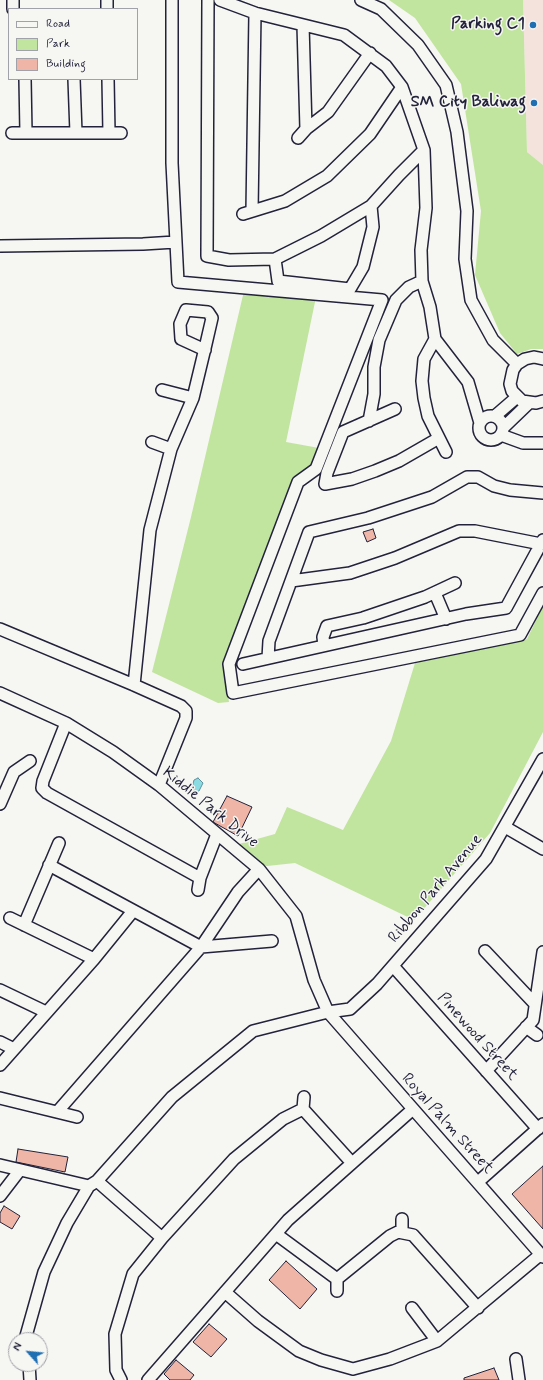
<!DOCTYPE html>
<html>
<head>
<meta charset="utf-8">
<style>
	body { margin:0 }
	#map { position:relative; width:543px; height:1380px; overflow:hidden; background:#f6f6f2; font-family:Mynerve,sans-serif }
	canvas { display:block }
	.legend { position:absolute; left:8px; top:8px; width:130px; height:72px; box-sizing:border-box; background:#f6f6f2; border:1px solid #a1a1a9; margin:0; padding:5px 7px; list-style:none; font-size:12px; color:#22223b }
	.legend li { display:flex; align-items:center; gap:8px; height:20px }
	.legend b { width:20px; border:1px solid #a1a1a9 }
	.north { position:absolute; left:8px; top:1332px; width:40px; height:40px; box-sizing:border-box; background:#f6f6f2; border:1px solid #a1a1a9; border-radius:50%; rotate:297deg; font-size:11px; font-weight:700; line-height:16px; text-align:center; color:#22223b }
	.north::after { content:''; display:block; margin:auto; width:14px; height:18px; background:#1f6fb2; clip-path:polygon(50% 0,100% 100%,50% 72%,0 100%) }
</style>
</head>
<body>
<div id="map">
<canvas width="543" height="1380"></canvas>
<ul class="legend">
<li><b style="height:5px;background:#f6f6f2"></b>Road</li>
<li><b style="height:11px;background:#c1e49e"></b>Park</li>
<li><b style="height:11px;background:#efb6a7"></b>Building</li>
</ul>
<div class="north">N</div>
</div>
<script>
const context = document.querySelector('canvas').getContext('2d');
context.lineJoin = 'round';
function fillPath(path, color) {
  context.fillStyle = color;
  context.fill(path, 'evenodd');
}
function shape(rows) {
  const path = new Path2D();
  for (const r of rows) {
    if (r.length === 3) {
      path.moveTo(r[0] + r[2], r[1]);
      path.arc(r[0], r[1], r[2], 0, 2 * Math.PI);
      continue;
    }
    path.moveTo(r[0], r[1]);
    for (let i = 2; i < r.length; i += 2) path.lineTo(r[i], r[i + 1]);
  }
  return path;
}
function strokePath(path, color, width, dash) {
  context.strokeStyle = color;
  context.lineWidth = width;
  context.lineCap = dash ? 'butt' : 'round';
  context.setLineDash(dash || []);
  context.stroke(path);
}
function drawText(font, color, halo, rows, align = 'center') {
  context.font = font + ' Mynerve,sans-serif';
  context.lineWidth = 3;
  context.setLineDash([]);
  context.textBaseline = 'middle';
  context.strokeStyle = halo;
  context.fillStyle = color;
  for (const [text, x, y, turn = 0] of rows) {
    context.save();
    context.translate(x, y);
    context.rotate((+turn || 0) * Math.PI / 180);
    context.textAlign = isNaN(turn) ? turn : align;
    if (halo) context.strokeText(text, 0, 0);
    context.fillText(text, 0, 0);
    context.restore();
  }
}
const built = shape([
	[523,0,543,0,543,165,527,152]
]);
const green = shape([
	[389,0,523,0,527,152,543,165,543,349,531,349,517,354,500,333,475,275,481,211,461,84,415,18],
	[244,291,316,297,286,442,319,448,312,465,293,479,237,634,223,664,229,702,218,703,152,672,191,517],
	[543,606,543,732,490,833,414,920,295,863,267,866,257,864,239,844,275,834,287,807,343,830,391,741,415,663,527,639]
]);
const water = shape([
	[198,778,203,783,199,791,193,793,191,791,194,780,198,778]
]);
const building = shape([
	[373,529,376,538,367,542,363,532,373,529],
	[227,796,252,807,238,836,213,822,227,796],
	[18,1149,68,1157,65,1172,16,1162,18,1149],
	[543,1166,543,1229,512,1194,543,1166],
	[4,1206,20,1216,12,1229,0,1222,0,1213,4,1206],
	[286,1261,317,1289,300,1309,269,1280,286,1261],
	[209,1324,227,1339,211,1357,193,1342,209,1324],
	[176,1360,194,1375,190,1380,170,1380,164,1374,176,1360],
	[494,1368,499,1380,464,1380,464,1378,494,1368]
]);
const street = shape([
	[107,0,107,9],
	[172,0,172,163,178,282,382,300,316,469,298,482,229,664,233,693,520,635,543,593],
	[208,0,207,256,229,260,275,259,321,236,371,206,399,175,424,150],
	[220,0,255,13,344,35,386,66,402,87,424,150,426,208,421,250,422,281,430,307,435,339,468,382,480,423],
	[361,0,381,9,418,45,446,85,457,132,467,211,465,259,471,300,493,340,517,364],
	[13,9,13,0],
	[303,25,306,129],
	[25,79,26,133],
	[74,79,76,133],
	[108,79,109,133],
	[12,133,121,133],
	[298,138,306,129,328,112,370,53],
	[252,211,255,13],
	[243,214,285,201,327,176,370,134,402,87],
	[0,246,143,244,175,242],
	[275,259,278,281,350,289,363,267,373,227,371,206],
	[435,339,424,359,422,381,424,398,428,416,446,452],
	[543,359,534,357,525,359,517,364,513,370,510,384,512,391,522,401,536,403,543,401],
	[162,390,193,398],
	[395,409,343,432,327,473,325,484,352,479,375,471,399,461,439,438],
	[491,428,12],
	[495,416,517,397],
	[369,421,374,394,374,367,379,340,396,300,409,287,422,281],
	[503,428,529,403],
	[501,435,523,443,543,443],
	[152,442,171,449],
	[291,581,350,573,395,558,459,531,475,531,541,544],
	[435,593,446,619],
	[0,629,134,685,181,706,186,711,186,718,159,785],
	[324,645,323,637,327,626,363,618,425,597,455,583],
	[268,658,269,641,309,532,368,518,432,497,467,477,478,477,494,486,510,490,543,493],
	[243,664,466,614,506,608,543,540],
	[134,685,150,530,171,449,193,398,206,344,212,318,208,312,186,310,180,324,181,339,205,350],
	[0,693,66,723,113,752,159,785,259,869,296,916,314,980,328,1012,543,1257],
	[66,723,43,781,42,788,47,793,200,878],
	[0,804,14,772,30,761],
	[505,827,543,849],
	[49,865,201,947,238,892,259,869],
	[198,890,200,878,217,834],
	[10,918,94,959],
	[24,925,59,843],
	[485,951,535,1004],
	[393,966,538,1129],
	[0,990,46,1012],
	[526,1027,537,1035],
	[0,1042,14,1049],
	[0,1065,94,959,133,911],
	[486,1071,533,1020,543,952],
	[0,1098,77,1117],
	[303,1109,304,1097],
	[58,1111,201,947,272,941],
	[0,1165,89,1186],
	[97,1181,162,1238],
	[478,1182,543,1124],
	[0,1196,20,1170],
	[402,1232,402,1219],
	[276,1234,337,1279,390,1236,398,1232,413,1235,478,1308],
	[337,1291,337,1279],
	[225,1292,258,1321,299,1351,321,1360,353,1369,390,1359,437,1341,541,1254],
	[412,1308,437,1341],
	[27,1340,26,1336,44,1272,67,1223,89,1186,97,1181,172,1097,253,1031,328,1012,350,1009,377,984,486,859,543,759],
	[516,1359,519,1380],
	[29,1364,30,1380],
	[121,1380,116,1370,115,1334,133,1274,162,1238,234,1159,283,1119,303,1109,352,1163],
	[148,1380,288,1220,413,1109]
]);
const markers = [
	[533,25,4,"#1f6fb2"],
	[534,103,4,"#1f6fb2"]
];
const poiNames = [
	["Parking C1",525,25],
	["SM City Baliwag",526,103]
];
const streetNames = [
	["Kiddie Park Drive",210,808,39],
	["Ribbon Park Avenue",436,889,-50],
	["Pinewood Street",477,1037,48],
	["Royal Palm Street",447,1124,48]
];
fillPath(built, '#f4e3dc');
fillPath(green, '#c1e49e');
fillPath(water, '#8adbe2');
strokePath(water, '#60919f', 1);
fillPath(building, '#efb6a7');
strokePath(building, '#22223b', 1);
strokePath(street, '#22223b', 14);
strokePath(street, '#f6f6f2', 11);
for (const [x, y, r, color] of markers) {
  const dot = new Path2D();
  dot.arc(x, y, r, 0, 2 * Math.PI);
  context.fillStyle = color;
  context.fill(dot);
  strokePath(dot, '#f6f6f2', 1.5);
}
drawText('bold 16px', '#22223b', '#f6f6f2', poiNames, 'right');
drawText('16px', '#22223b', '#f6f6f2', streetNames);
</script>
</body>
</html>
